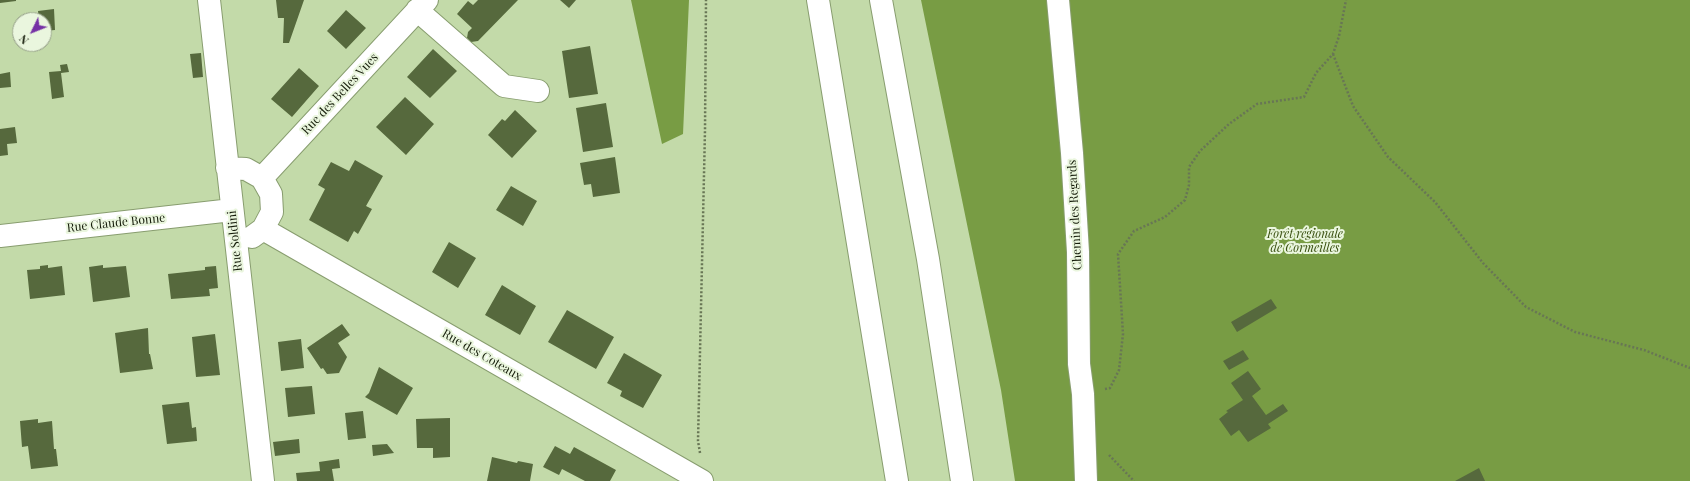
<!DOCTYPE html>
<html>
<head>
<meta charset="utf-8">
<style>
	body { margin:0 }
	#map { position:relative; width:1690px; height:481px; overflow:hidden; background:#c3daa9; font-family:"Playfair Display",serif }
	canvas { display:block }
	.north { position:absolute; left:12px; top:12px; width:40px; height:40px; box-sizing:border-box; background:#eaf6de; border:1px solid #959f89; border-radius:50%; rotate:227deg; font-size:11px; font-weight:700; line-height:16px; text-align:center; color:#151c0a }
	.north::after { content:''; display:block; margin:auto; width:14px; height:18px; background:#7631a5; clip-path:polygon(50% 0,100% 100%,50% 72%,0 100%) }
</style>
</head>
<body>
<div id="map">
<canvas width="1690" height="481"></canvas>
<div class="north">N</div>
</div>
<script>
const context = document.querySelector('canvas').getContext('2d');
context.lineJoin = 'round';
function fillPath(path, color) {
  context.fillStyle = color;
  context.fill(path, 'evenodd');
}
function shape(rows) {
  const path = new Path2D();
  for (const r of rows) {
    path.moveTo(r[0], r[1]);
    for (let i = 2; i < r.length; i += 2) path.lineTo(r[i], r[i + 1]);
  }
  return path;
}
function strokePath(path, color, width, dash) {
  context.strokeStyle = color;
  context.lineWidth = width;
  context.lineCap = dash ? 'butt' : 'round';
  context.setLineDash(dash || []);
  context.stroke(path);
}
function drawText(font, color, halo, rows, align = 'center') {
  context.font = font + ' "Playfair Display",serif';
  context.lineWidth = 4;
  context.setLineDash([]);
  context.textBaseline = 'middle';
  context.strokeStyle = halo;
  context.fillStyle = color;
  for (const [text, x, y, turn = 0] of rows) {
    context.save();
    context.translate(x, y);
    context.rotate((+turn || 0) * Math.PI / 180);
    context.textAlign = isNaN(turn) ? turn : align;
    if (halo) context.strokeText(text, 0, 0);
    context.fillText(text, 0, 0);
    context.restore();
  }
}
const forest = shape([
	[631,0,689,0,683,134,662,144],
	[921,0,1690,0,1690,481,1015,481,1001,390]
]);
const building = shape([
	[0,0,16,0,16,1,0,3],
	[276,0,304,0,289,43,283,43,284,18,278,18],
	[478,0,518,0,478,41,471,42,467,38,468,32,472,28,457,14,468,1,473,5],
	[560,0,576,0,569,8],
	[54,9,55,30,44,31,44,20,39,20,38,11],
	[346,10,366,28,346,49,327,31],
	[590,46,598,94,569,98,562,51],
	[433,49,457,71,430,98,407,77],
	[201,53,203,77,193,78,190,54],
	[67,64,69,72,61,73,64,97,52,99,49,72,61,71,60,65],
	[299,68,319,86,292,117,271,99],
	[10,72,11,87,0,88,0,74],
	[405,97,434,124,406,155,376,127],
	[606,103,613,147,583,152,576,108],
	[515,110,537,131,512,158,488,135,502,119,505,121],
	[15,127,17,143,7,144,8,155,0,156,0,129],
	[615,157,620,193,593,197,591,184,584,185,580,163],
	[355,160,383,176,366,206,372,209,358,234,354,231,348,242,309,220,325,189,318,185,331,162,349,171],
	[511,186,537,201,523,226,496,210],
	[449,242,476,258,458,288,432,272],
	[48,265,48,268,62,266,65,295,30,299,27,270,40,269,40,266],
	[103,265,103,268,126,266,130,297,93,302,89,267],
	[216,266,218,288,209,289,210,296,171,299,168,274,205,270,205,267],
	[502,285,536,306,520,335,485,315],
	[1271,299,1277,308,1237,332,1231,322],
	[567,310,614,337,596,369,548,342],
	[342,324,350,335,338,343,347,357,339,373,327,374,323,368,321,369,307,348],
	[148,328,149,354,150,354,153,369,120,373,115,333],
	[215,334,220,375,196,377,192,337],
	[301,339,304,368,281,371,278,342],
	[1243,350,1249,359,1229,370,1223,361],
	[624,353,662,375,643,408,620,396,622,391,607,383],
	[379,367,413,388,397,415,365,397,369,393],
	[1248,371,1261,389,1252,396,1266,415,1283,404,1288,411,1268,424,1271,428,1248,442,1239,430,1231,436,1219,419,1228,412,1226,411,1243,400,1231,383],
	[312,386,315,414,288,417,285,388],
	[189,402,192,428,196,427,197,441,167,444,162,405],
	[363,411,366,438,348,440,345,413],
	[450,418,450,457,433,458,433,448,417,448,416,419],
	[38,419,38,423,52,421,54,449,56,449,58,466,31,469,28,446,22,447,20,421],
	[299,439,300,453,275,456,273,442],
	[387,444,394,453,373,456,372,445],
	[555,446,570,454,574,447,616,470,610,481,585,481,562,469,559,475,543,467],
	[492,457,517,463,518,461,533,464,530,481,487,481],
	[339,459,340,468,332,469,334,481,297,481,296,473,320,471,319,462],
	[1479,468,1485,481,1455,481]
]);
const path = shape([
	[1333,54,1353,106,1388,157,1435,202,1483,263,1526,307,1575,332,1644,350,1690,368],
	[1105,389,1110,388,1119,370,1123,334,1118,254,1134,231,1165,217,1185,200,1189,185,1189,167,1200,151,1229,124,1257,104,1304,97,1316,73,1333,54,1339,36,1346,0],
	[700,453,698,441,705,130,706,0],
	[1109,455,1134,481]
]);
const minor = shape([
	[209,0,263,481],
	[1058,0,1072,153,1078,252,1079,364,1083,394,1086,481],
	[417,10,504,86,538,91],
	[227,168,246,169,262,178,271,194,272,212,263,229,252,237],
	[262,178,427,0],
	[263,229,702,481],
	[0,236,232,210]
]);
const highway = shape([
	[818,0,897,481],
	[881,0,928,259,962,481]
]);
const streetNames = [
	["Rue des Belles Vues",340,94,-47],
	["Chemin des Regards",1075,215,-93],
	["Rue Claude Bonne",116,223,-6],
	["Rue Soldini",235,241,-96],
	["Rue des Coteaux",482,355,30]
];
const parkNames = [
	["Forêt régionale",1305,234],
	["de Cormeilles",1305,248]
];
fillPath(forest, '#789c44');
fillPath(building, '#56693d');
strokePath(minor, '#889d6f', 24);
strokePath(highway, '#889d6f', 24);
strokePath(path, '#687655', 2.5, [2, 2]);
strokePath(minor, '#fff', 22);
strokePath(highway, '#fff', 22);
drawText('12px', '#151c0a', '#eaf6de', streetNames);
drawText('italic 12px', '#374e0e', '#eaf6de', parkNames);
</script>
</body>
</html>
